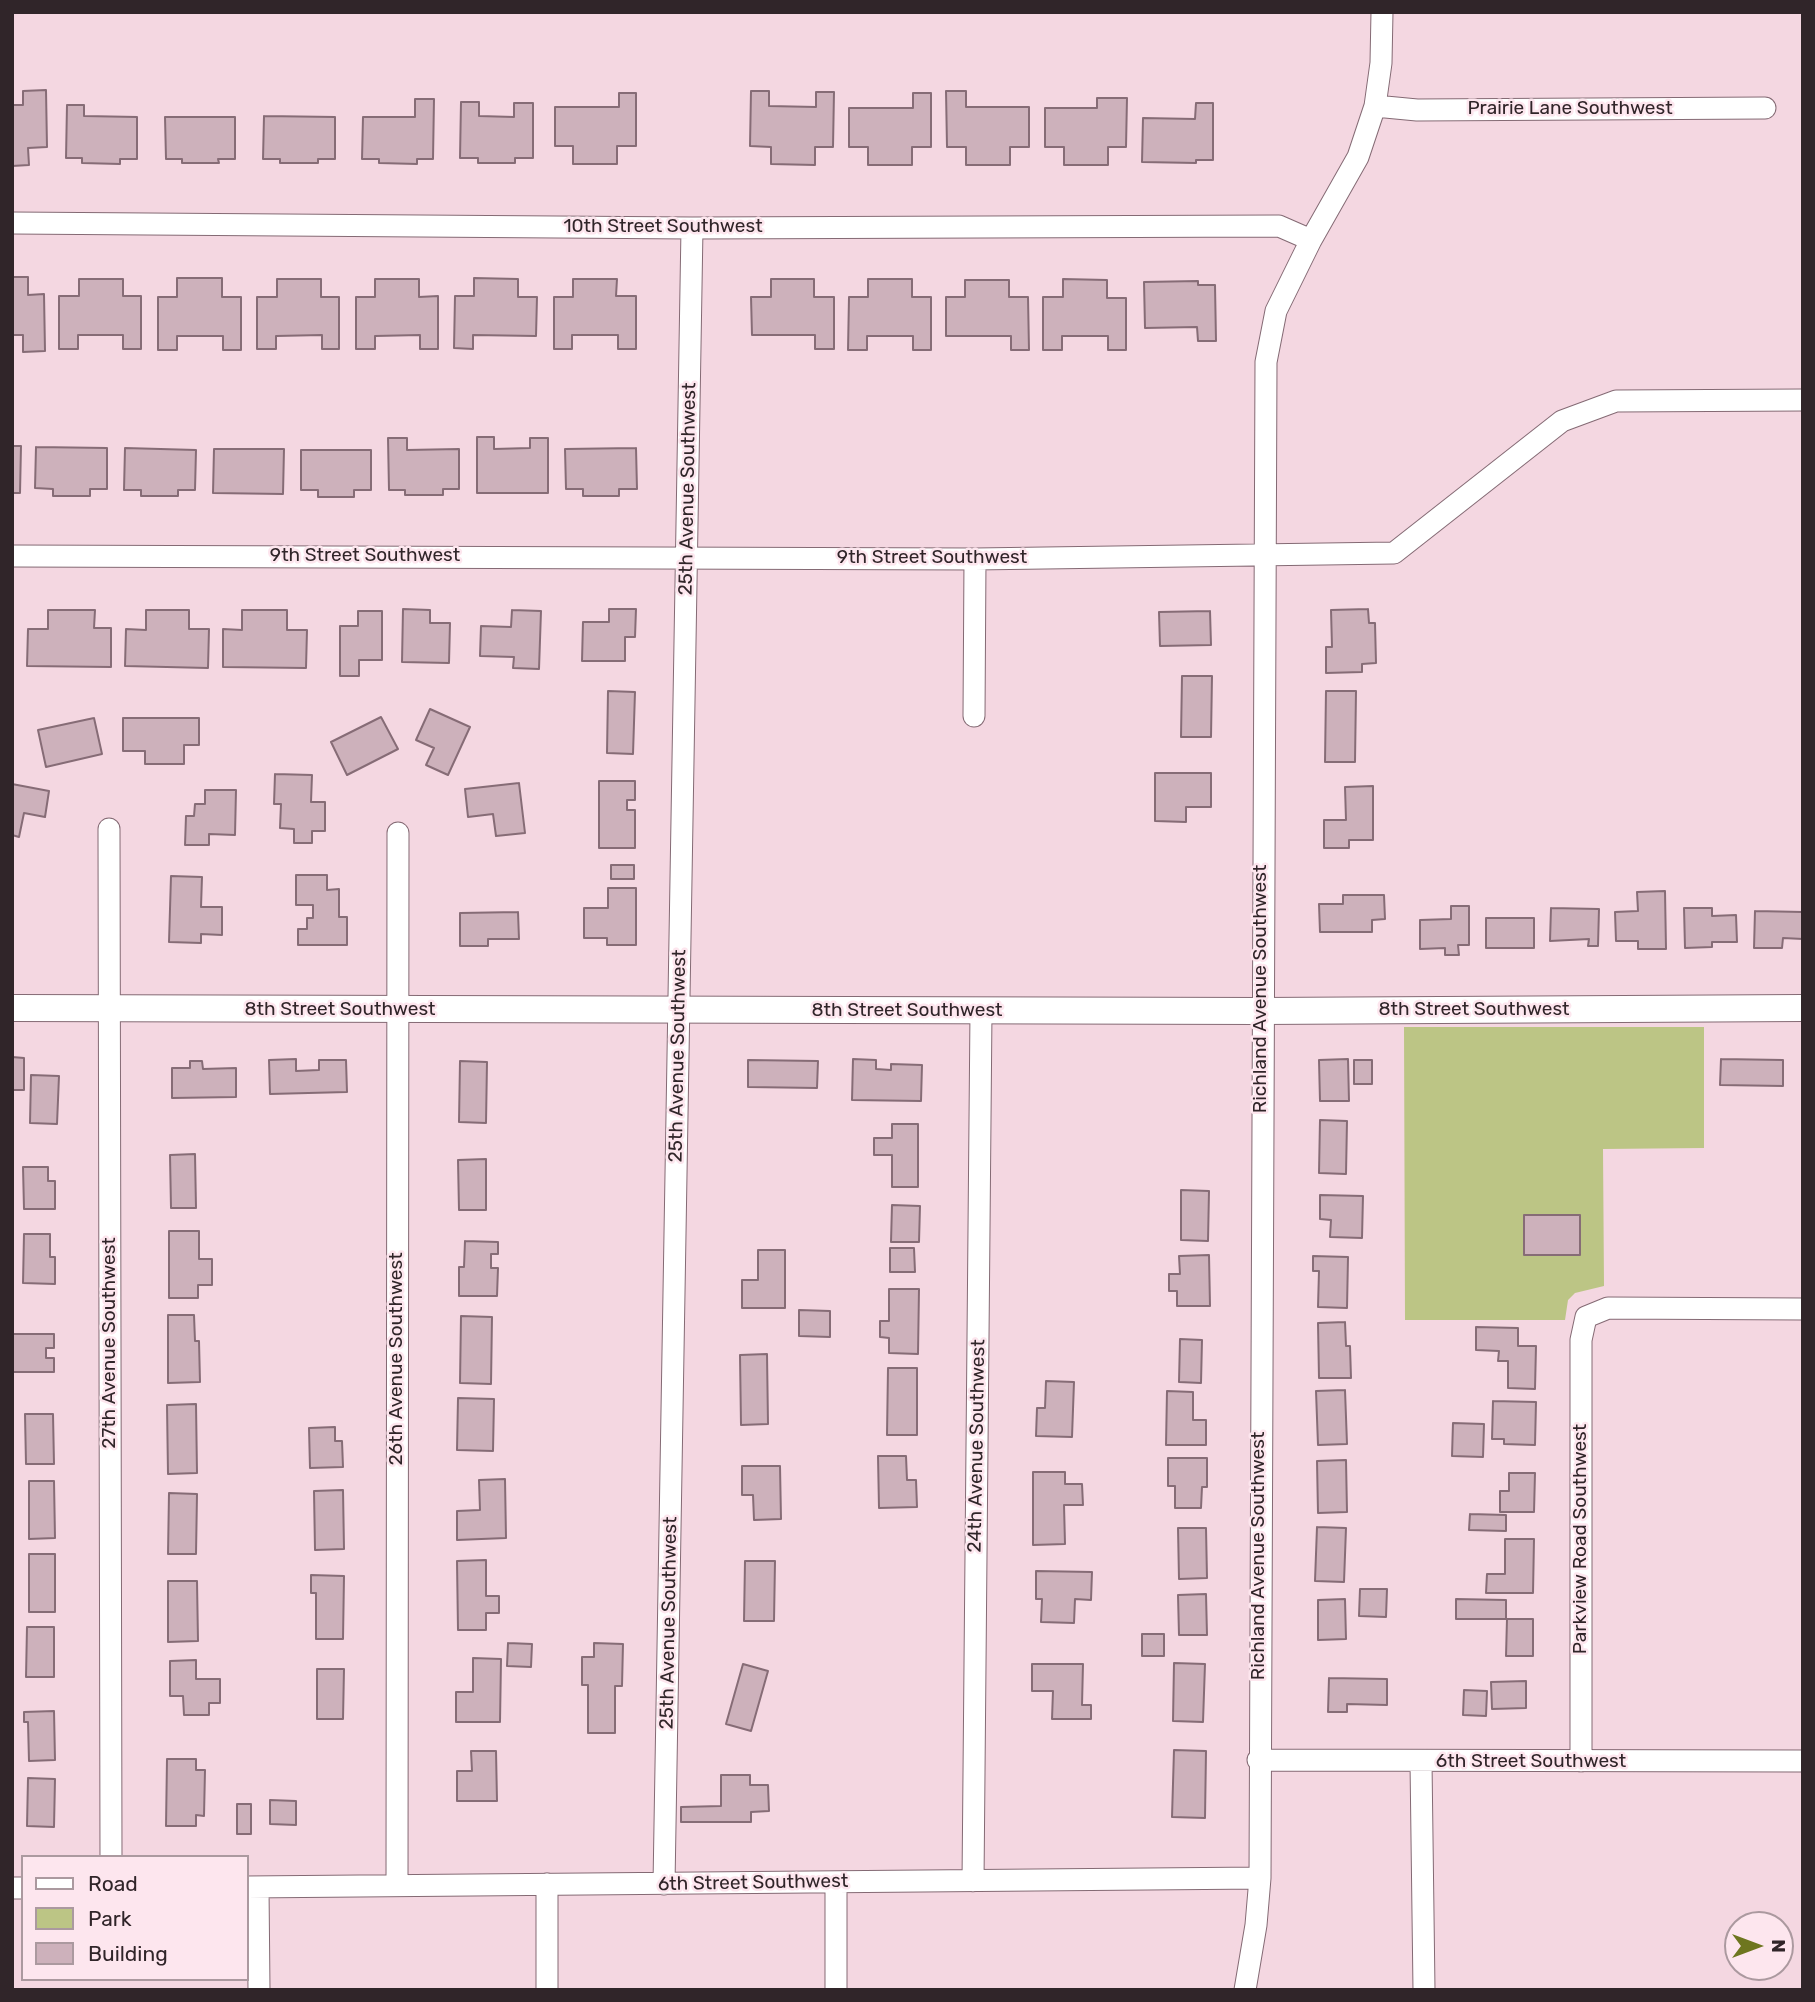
<!DOCTYPE html>
<html>
<head>
<meta charset="utf-8">
<style>
	body { margin:0 }
	#map { position:relative; width:1815px; height:2002px; overflow:hidden; background:#f4d7e1; font-family:Rubik,sans-serif }
	canvas { display:block }
	.frame { position:absolute; inset:0; border:14px solid #302529; pointer-events:none }
	.legend { position:absolute; left:21px; top:1855px; width:228px; height:126px; box-sizing:border-box; background:#fde6ee; border:2px solid #ab999f; margin:0; padding:9px 12px; list-style:none; font-size:21px; color:#302529 }
	.legend li { display:flex; align-items:center; gap:14px; height:35px }
	.legend b { width:35px; border:2px solid #ab999f }
	.north { position:absolute; left:1724px; top:1911px; width:70px; height:70px; box-sizing:border-box; background:#fde6ee; border:2px solid #ab999f; border-radius:50%; rotate:90deg; font-size:19px; font-weight:700; line-height:28px; text-align:center; color:#302529 }
	.north::after { content:''; display:block; margin:auto; width:24px; height:32px; background:#6e761f; clip-path:polygon(50% 0,100% 100%,50% 72%,0 100%) }
</style>
</head>
<body>
<div id="map">
<canvas width="1815" height="2002"></canvas>
<div class="frame"></div>
<ul class="legend">
<li><b style="height:9px;background:#fff"></b>Road</li>
<li><b style="height:19px;background:#bcc585"></b>Park</li>
<li><b style="height:19px;background:#cdb1bb"></b>Building</li>
</ul>
<div class="north">N</div>
</div>
<script>
const context = document.querySelector('canvas').getContext('2d');
context.lineJoin = 'round';
function fillPath(path, color) {
  context.fillStyle = color;
  context.fill(path, 'evenodd');
}
function shape(rows) {
  const path = new Path2D();
  for (const r of rows) {
    path.moveTo(r[0], r[1]);
    for (let i = 2; i < r.length; i += 2) path.lineTo(r[i], r[i + 1]);
  }
  return path;
}
function strokePath(path, color, width, dash) {
  context.strokeStyle = color;
  context.lineWidth = width;
  context.lineCap = dash ? 'butt' : 'round';
  context.setLineDash(dash || []);
  context.stroke(path);
}
function drawText(font, color, halo, rows, align = 'center') {
  context.font = font + ' Rubik,sans-serif';
  context.lineWidth = 5;
  context.setLineDash([]);
  context.textBaseline = 'middle';
  context.strokeStyle = halo;
  context.fillStyle = color;
  for (const [text, x, y, turn = 0] of rows) {
    context.save();
    context.translate(x, y);
    context.rotate((+turn || 0) * Math.PI / 180);
    context.textAlign = isNaN(turn) ? turn : align;
    if (halo) context.strokeText(text, 0, 0);
    context.fillText(text, 0, 0);
    context.restore();
  }
}
const green = shape([
	[1404,1027,1704,1027,1704,1148,1603,1149,1604,1286,1575,1293,1568,1300,1565,1320,1405,1320]
]);
const building = shape([
	[46,90,47,147,28,148,29,165,12,166,12,105,23,105,23,91,46,90],
	[751,91,769,91,769,106,816,107,816,92,834,92,833,147,815,147,815,165,771,164,771,147,750,146,751,91],
	[946,91,966,91,966,107,1029,107,1029,147,1010,147,1010,165,966,165,966,147,947,147,946,91],
	[619,93,636,93,636,146,617,146,617,164,573,164,573,146,555,146,555,107,619,107,619,93],
	[913,93,931,93,931,147,912,147,912,165,868,165,868,147,849,147,849,108,913,108,913,93],
	[1097,98,1127,98,1126,147,1108,147,1108,165,1064,165,1064,147,1045,147,1045,108,1097,108,1097,98],
	[415,99,434,99,433,159,417,159,417,164,379,163,379,159,362,159,363,117,415,117,415,99],
	[461,102,479,102,479,116,514,117,514,103,533,103,533,158,515,158,515,163,478,163,478,158,460,158,461,102],
	[1196,103,1213,103,1213,160,1196,160,1196,163,1142,162,1143,118,1195,119,1196,103],
	[67,105,84,105,84,116,137,117,137,159,120,159,120,164,82,163,82,158,66,158,67,105],
	[264,116,335,117,335,159,318,159,318,163,280,163,280,159,263,159,264,116],
	[165,117,235,117,235,159,218,159,219,163,182,163,182,159,166,159,165,117],
	[12,277,28,277,28,295,44,294,45,351,23,352,23,335,12,335,12,277],
	[177,278,222,278,222,297,241,297,241,350,223,350,223,336,177,336,177,350,158,350,158,297,177,297,177,278],
	[474,278,518,279,518,297,537,297,536,336,473,335,473,349,454,348,455,296,474,296,474,278],
	[79,279,123,279,123,296,141,296,141,349,123,349,123,335,78,335,78,349,59,349,59,296,79,296,79,279],
	[277,279,321,279,321,297,339,297,339,349,322,349,322,335,276,336,276,349,257,349,257,297,277,297,277,279],
	[375,279,419,279,419,297,438,296,438,349,420,349,420,335,375,336,375,349,356,349,356,297,375,297,375,279],
	[573,279,617,279,616,296,636,296,636,349,618,349,618,335,572,335,572,349,554,349,554,297,573,297,573,279],
	[771,279,814,279,814,297,834,297,834,349,815,349,815,335,752,335,751,297,771,297,771,279],
	[868,279,912,279,912,297,931,297,931,350,913,350,913,336,867,336,867,350,848,350,849,297,868,297,868,279],
	[1063,279,1107,280,1107,298,1126,298,1126,350,1108,350,1108,336,1062,336,1062,350,1043,350,1043,297,1063,297,1063,279],
	[965,280,1009,280,1009,297,1028,297,1029,350,1011,350,1011,336,946,336,946,297,965,297,965,280],
	[1198,281,1198,285,1215,285,1216,341,1198,341,1197,327,1145,328,1144,282,1198,281],
	[477,437,494,437,494,449,530,448,530,438,548,438,548,493,477,493,477,437],
	[388,438,407,438,407,450,459,449,459,489,443,489,443,495,405,495,405,490,389,490,388,438],
	[12,446,21,446,20,493,12,493,12,446],
	[36,447,107,448,107,489,90,489,90,496,53,496,53,489,35,488,36,447],
	[125,448,196,450,195,490,178,490,178,496,141,496,141,490,124,490,125,448],
	[636,448,637,489,619,489,619,496,583,496,583,489,566,489,565,449,636,448],
	[214,449,284,449,283,494,213,493,214,449],
	[301,450,371,450,371,490,354,490,354,497,318,497,318,490,301,490,301,450],
	[403,609,430,610,430,623,450,623,449,663,402,662,403,609],
	[609,609,636,609,635,637,625,637,625,661,582,661,583,622,609,622,609,609],
	[1368,609,1369,623,1375,623,1376,663,1362,664,1362,672,1326,673,1326,647,1332,647,1331,610,1368,609],
	[48,610,95,610,94,628,111,628,111,667,27,666,28,629,48,629,48,610],
	[146,610,189,610,189,629,209,629,208,668,125,666,126,629,146,630,146,610],
	[242,610,287,610,287,630,307,630,306,668,223,667,223,629,242,630,242,610],
	[512,610,541,611,539,669,513,668,514,657,480,656,481,626,511,627,512,610],
	[358,611,382,611,382,660,359,660,359,676,340,676,340,626,358,626,358,611],
	[1210,611,1211,645,1160,646,1159,612,1210,611],
	[1182,676,1212,676,1211,737,1181,737,1182,676],
	[608,691,635,692,633,754,607,753,608,691],
	[1326,691,1356,691,1355,762,1325,762,1326,691],
	[430,709,470,727,448,775,426,765,434,748,416,740,430,709],
	[381,717,398,749,347,775,331,742,381,717],
	[94,718,102,754,46,767,38,730,94,718],
	[123,718,199,718,199,745,184,745,184,764,145,764,145,751,123,751,123,718],
	[1155,773,1211,773,1211,807,1186,807,1186,822,1155,821,1155,773],
	[275,774,312,775,311,802,325,802,325,831,312,831,312,843,294,843,294,829,280,828,281,804,274,804,275,774],
	[599,781,635,781,635,800,627,800,627,810,635,810,635,848,599,848,599,781],
	[519,783,525,833,496,836,493,814,468,817,465,789,519,783],
	[12,784,49,791,45,817,24,813,19,837,12,835,12,784],
	[1373,786,1373,840,1349,840,1349,848,1324,848,1324,820,1346,820,1345,787,1373,786],
	[205,790,236,790,235,835,209,834,209,845,185,845,186,816,194,816,195,804,205,804,205,790],
	[611,865,634,865,634,879,611,879,611,865],
	[296,875,327,875,327,890,339,889,339,917,347,917,347,945,298,945,298,929,307,929,307,918,313,918,313,905,296,905,296,875],
	[171,876,202,877,201,907,222,907,222,935,201,934,201,943,169,942,171,876],
	[608,888,636,888,636,945,607,945,607,938,584,938,584,908,608,908,608,888],
	[1665,891,1666,949,1638,949,1638,941,1616,941,1615,912,1638,911,1637,892,1665,891],
	[1343,895,1384,895,1385,919,1372,920,1372,932,1320,932,1319,904,1343,904,1343,895],
	[1451,906,1469,906,1469,945,1458,945,1459,955,1445,955,1445,948,1420,949,1420,920,1451,919,1451,906],
	[1551,908,1599,909,1598,946,1588,946,1589,939,1550,941,1551,908],
	[1684,908,1712,908,1712,916,1736,915,1737,942,1712,942,1712,947,1685,948,1684,908],
	[1755,911,1803,912,1803,939,1783,938,1782,948,1754,948,1755,911],
	[518,912,519,939,488,939,488,946,460,946,460,913,518,912],
	[1486,918,1534,918,1534,948,1486,948,1486,918],
	[12,1057,24,1058,24,1090,12,1090,12,1057],
	[296,1059,296,1071,319,1070,319,1060,346,1060,347,1092,270,1094,269,1060,296,1059],
	[853,1059,876,1060,876,1069,891,1070,891,1064,922,1065,921,1101,852,1100,853,1059],
	[1348,1059,1349,1101,1320,1101,1319,1060,1348,1059],
	[1721,1059,1783,1060,1783,1086,1720,1085,1721,1059],
	[748,1060,818,1061,817,1088,748,1087,748,1060],
	[1354,1060,1372,1060,1372,1084,1354,1084,1354,1060],
	[190,1061,202,1061,203,1069,236,1068,236,1097,172,1098,172,1068,190,1068,190,1061],
	[460,1061,487,1062,486,1123,459,1122,460,1061],
	[31,1075,59,1076,57,1124,30,1123,31,1075],
	[1320,1120,1347,1121,1346,1174,1319,1173,1320,1120],
	[892,1124,918,1124,918,1187,892,1187,892,1155,874,1155,874,1138,892,1138,892,1124],
	[195,1154,196,1208,171,1208,170,1155,195,1154],
	[486,1159,486,1210,459,1210,458,1160,486,1159],
	[23,1167,48,1167,48,1181,55,1181,55,1209,24,1209,23,1167],
	[1181,1190,1209,1191,1208,1241,1181,1240,1181,1190],
	[1320,1195,1363,1196,1362,1238,1330,1237,1331,1220,1320,1219,1320,1195],
	[892,1205,920,1206,919,1242,891,1242,892,1205],
	[1524,1215,1580,1215,1580,1255,1524,1255,1524,1215],
	[169,1231,199,1231,199,1259,212,1259,212,1285,198,1285,198,1298,169,1298,169,1231],
	[24,1234,50,1234,50,1257,55,1257,55,1284,23,1283,24,1234],
	[465,1241,498,1242,498,1254,491,1254,491,1268,498,1268,497,1296,459,1296,459,1267,464,1267,465,1241],
	[890,1248,914,1248,915,1272,890,1272,890,1248],
	[758,1250,785,1250,785,1308,742,1308,742,1280,758,1280,758,1250],
	[1209,1255,1210,1306,1177,1306,1177,1291,1169,1291,1169,1274,1180,1274,1179,1256,1209,1255],
	[1313,1256,1348,1257,1347,1308,1318,1307,1319,1271,1313,1271,1313,1256],
	[889,1289,919,1289,918,1354,889,1353,889,1338,880,1337,880,1321,889,1321,889,1289],
	[799,1310,830,1311,830,1337,799,1336,799,1310],
	[168,1315,194,1315,195,1341,199,1341,200,1382,168,1383,168,1315],
	[461,1316,492,1317,491,1384,460,1383,461,1316],
	[1345,1322,1346,1346,1350,1346,1351,1378,1319,1378,1318,1323,1345,1322],
	[1476,1327,1518,1328,1518,1346,1536,1346,1535,1389,1508,1388,1508,1361,1498,1361,1499,1351,1476,1350,1476,1327],
	[12,1334,54,1334,54,1348,46,1348,46,1358,54,1358,54,1372,12,1372,12,1334],
	[1180,1339,1202,1340,1201,1383,1179,1382,1180,1339],
	[767,1354,768,1424,741,1425,740,1355,767,1354],
	[888,1368,917,1368,917,1435,887,1435,888,1368],
	[1046,1381,1074,1382,1072,1437,1036,1436,1037,1408,1045,1408,1046,1381],
	[1345,1390,1347,1444,1318,1445,1316,1391,1345,1390],
	[1167,1391,1193,1392,1193,1420,1206,1420,1206,1445,1166,1445,1167,1391],
	[458,1398,494,1399,493,1451,457,1450,458,1398],
	[1493,1401,1536,1402,1535,1445,1504,1444,1504,1439,1492,1439,1493,1401],
	[196,1404,197,1473,168,1474,167,1405,196,1404],
	[25,1414,53,1414,54,1464,26,1464,25,1414],
	[1453,1423,1484,1424,1483,1457,1452,1456,1453,1423],
	[335,1427,335,1441,342,1441,343,1467,310,1468,309,1428,335,1427],
	[878,1456,906,1456,907,1480,916,1480,917,1507,879,1508,878,1456],
	[1168,1458,1207,1458,1207,1487,1202,1487,1201,1508,1175,1508,1175,1486,1168,1486,1168,1458],
	[1346,1460,1347,1512,1318,1513,1317,1461,1346,1460],
	[742,1466,780,1466,781,1519,754,1520,753,1495,742,1495,742,1466],
	[1033,1472,1065,1472,1065,1484,1082,1484,1083,1505,1064,1505,1065,1544,1033,1545,1033,1472],
	[1509,1473,1535,1473,1534,1512,1500,1512,1500,1491,1509,1491,1509,1473],
	[505,1479,506,1538,457,1540,457,1511,480,1510,479,1480,505,1479],
	[29,1481,54,1481,55,1538,29,1539,29,1481],
	[343,1490,344,1549,315,1550,314,1491,343,1490],
	[169,1493,197,1494,196,1554,168,1554,169,1493],
	[1470,1514,1506,1515,1506,1531,1469,1530,1470,1514],
	[1317,1527,1346,1528,1344,1582,1315,1581,1317,1527],
	[1178,1528,1206,1528,1207,1578,1179,1579,1178,1528],
	[1505,1539,1534,1539,1533,1593,1486,1593,1487,1574,1505,1574,1505,1539],
	[29,1554,55,1554,55,1612,29,1612,29,1554],
	[486,1560,486,1596,499,1596,499,1613,486,1613,486,1630,458,1630,457,1561,486,1560],
	[745,1561,775,1561,774,1621,744,1621,745,1561],
	[1036,1571,1092,1572,1091,1600,1075,1599,1074,1623,1041,1622,1042,1599,1036,1599,1036,1571],
	[311,1575,344,1576,343,1639,316,1639,316,1593,311,1593,311,1575],
	[168,1581,197,1581,198,1641,168,1642,168,1581],
	[1360,1589,1387,1589,1386,1617,1359,1616,1360,1589],
	[1206,1594,1207,1635,1179,1635,1178,1595,1206,1594],
	[1345,1599,1346,1639,1318,1640,1318,1600,1345,1599],
	[1456,1599,1506,1600,1506,1619,1456,1619,1456,1599],
	[1507,1619,1533,1619,1533,1656,1506,1656,1507,1619],
	[27,1627,54,1627,54,1677,26,1677,27,1627],
	[1142,1634,1164,1634,1164,1656,1142,1656,1142,1634],
	[508,1643,532,1644,531,1667,507,1666,508,1643],
	[594,1643,623,1644,622,1686,615,1686,615,1733,588,1733,588,1685,582,1685,582,1657,594,1657,594,1643],
	[473,1658,501,1659,500,1722,456,1722,456,1692,473,1692,473,1658],
	[196,1660,196,1679,220,1679,220,1703,209,1703,209,1715,184,1715,183,1696,170,1696,170,1661,196,1660],
	[1174,1663,1205,1664,1203,1722,1173,1721,1174,1663],
	[743,1664,768,1671,751,1731,726,1724,743,1664],
	[1032,1664,1083,1664,1082,1705,1091,1705,1091,1719,1052,1719,1053,1691,1032,1691,1032,1664],
	[317,1669,344,1669,343,1719,317,1719,317,1669],
	[1329,1678,1387,1679,1387,1705,1347,1704,1347,1712,1328,1712,1329,1678],
	[1526,1681,1526,1708,1492,1709,1491,1682,1526,1681],
	[1464,1690,1487,1691,1486,1716,1463,1715,1464,1690],
	[54,1711,55,1760,29,1761,28,1722,24,1722,24,1712,54,1711],
	[1174,1750,1206,1751,1205,1818,1172,1817,1174,1750],
	[471,1751,496,1751,497,1801,457,1801,457,1771,472,1771,471,1751],
	[167,1759,196,1759,196,1770,205,1770,204,1816,196,1815,196,1826,166,1826,167,1759],
	[721,1775,750,1775,750,1785,768,1785,769,1811,751,1812,751,1822,681,1822,681,1807,721,1806,721,1775],
	[28,1778,55,1779,54,1827,27,1826,28,1778],
	[270,1800,296,1801,296,1825,270,1824,270,1800],
	[237,1804,251,1804,251,1834,237,1834,237,1804]
]);
const minor = shape([
	[1375,106,1417,110,1765,108],
	[12,223,692,228,1279,226,1311,240],
	[12,556,975,559,1394,553,1562,421,1616,401,1803,400],
	[974,716,975,559],
	[109,829,111,1857],
	[1258,1760,1803,1761],
	[1581,1761,1581,1340,1586,1317,1608,1308,1803,1309],
	[1421,1762,1424,1990],
	[973,1881,981,1011],
	[664,1884,692,228],
	[397,1885,398,833],
	[247,1887,1260,1878],
	[258,1887,259,1990],
	[12,1888,23,1888],
	[547,1990,547,1884],
	[836,1990,836,1882],
	[1245,1990,1256,1925,1260,1878,1266,362,1276,311,1311,240,1358,157,1375,106,1381,63,1382,12]
]);
const tertiary = shape([
	[12,1008,1261,1011,1803,1008]
]);
const streetNames = [
	["Prairie Lane Southwest",1570,109],
	["10th Street Southwest",663,227],
	["25th Avenue Southwest",688,489,-89],
	["9th Street Southwest",365,556],
	["9th Street Southwest",932,558],
	["Richland Avenue Southwest",1261,989,-90],
	["8th Street Southwest",340,1010],
	["8th Street Southwest",1474,1010],
	["8th Street Southwest",907,1011],
	["25th Avenue Southwest",678,1056,-89],
	["27th Avenue Southwest",110,1343,-90],
	["26th Avenue Southwest",397,1359,-90],
	["24th Avenue Southwest",977,1446,-89],
	["Parkview Road Southwest",1581,1539,-90],
	["Richland Avenue Southwest",1259,1556,-90],
	["25th Avenue Southwest",669,1623,-89],
	["6th Street Southwest",1531,1762],
	["6th Street Southwest",753,1883,-1]
];
fillPath(green, '#bcc585');
fillPath(building, '#cdb1bb');
strokePath(building, '#866c76', 2);
strokePath(minor, '#846a74', 23);
strokePath(tertiary, '#846a74', 28);
strokePath(minor, '#fff', 21);
strokePath(tertiary, '#fff', 26);
drawText('19px', '#302529', '#fde6ee', streetNames);
</script>
</body>
</html>
